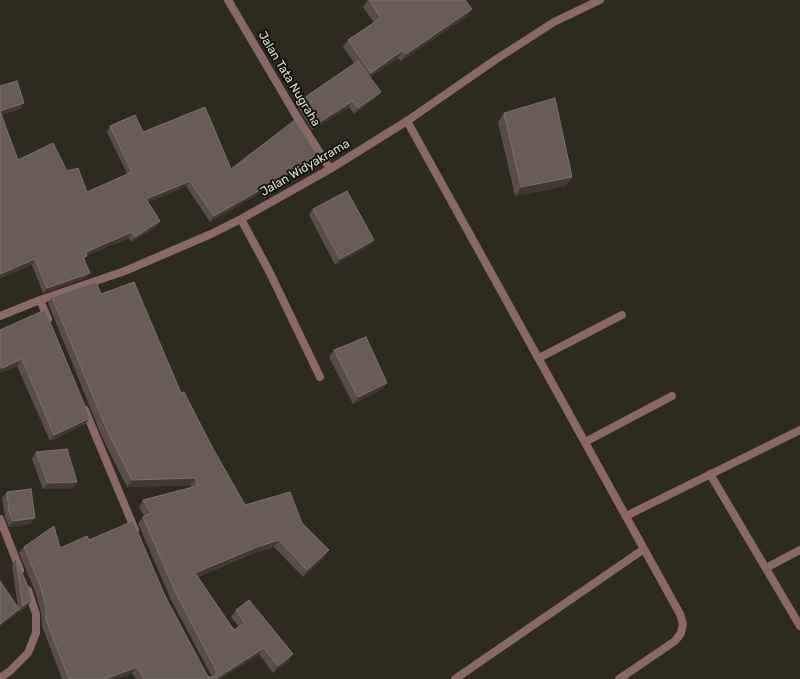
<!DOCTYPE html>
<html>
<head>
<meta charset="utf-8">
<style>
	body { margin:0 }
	canvas { display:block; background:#2e2a1e }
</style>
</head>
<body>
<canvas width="800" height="679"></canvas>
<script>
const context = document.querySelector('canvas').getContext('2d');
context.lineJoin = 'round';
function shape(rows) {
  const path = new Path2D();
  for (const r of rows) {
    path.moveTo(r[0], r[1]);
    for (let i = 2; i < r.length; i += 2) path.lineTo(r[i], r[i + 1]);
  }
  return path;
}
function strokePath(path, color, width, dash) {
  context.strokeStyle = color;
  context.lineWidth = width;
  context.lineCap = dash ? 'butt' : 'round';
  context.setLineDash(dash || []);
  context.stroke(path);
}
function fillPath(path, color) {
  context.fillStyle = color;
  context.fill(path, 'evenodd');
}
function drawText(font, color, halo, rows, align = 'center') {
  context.font = font + ' Rubik,sans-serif';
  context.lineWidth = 4;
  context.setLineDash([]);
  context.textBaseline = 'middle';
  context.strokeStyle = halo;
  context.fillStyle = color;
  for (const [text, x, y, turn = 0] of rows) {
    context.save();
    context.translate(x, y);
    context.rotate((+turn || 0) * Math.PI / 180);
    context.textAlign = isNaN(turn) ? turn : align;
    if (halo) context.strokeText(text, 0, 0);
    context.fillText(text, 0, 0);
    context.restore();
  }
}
const street = shape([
	[228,0,294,112,330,169],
	[407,121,680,614,683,624,681,633,675,641,619,679],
	[241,219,270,273,320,377],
	[40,300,48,319],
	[0,316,40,300,125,271,211,234,241,219,330,169,407,121,495,60,554,22,600,0],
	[539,358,622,315],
	[85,410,135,530],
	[585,442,672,396],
	[710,474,800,626],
	[626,516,800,430],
	[0,519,20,570],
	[766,568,800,550],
	[0,678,10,671,28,653,36,633,36,614,28,590],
	[455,679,644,549]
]);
const wall = shape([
	[368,0,465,0,472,9,466,17,401,61,398,58,370,77,376,98,354,114,349,107,312,130,297,106,301,100,354,63,343,47,348,40,374,23,363,7],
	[0,86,24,103,20,109,1,115,18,160,67,171,87,192,127,174,107,132,110,126,143,132,231,169,313,159,296,172,210,222,186,186,148,202,160,221,156,227,131,242,129,238,87,255,84,260,90,273,86,278,43,293,32,265,0,278],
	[504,113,572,177,566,186,515,196,498,122],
	[313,209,369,246,335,265,309,215],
	[101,294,181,393,245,505,302,523,325,557,303,577,274,547,252,554,198,577,234,630,239,627,231,617,236,610,289,661,273,673,259,654,220,679,136,679,132,673,117,679,62,679,42,626,41,613,35,591,19,553,24,547,60,548,89,540,165,596,207,675,209,677,212,677,170,598,138,523,143,517,144,516,139,507,143,500,191,488,191,485,127,487,102,437,48,303,52,297],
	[0,330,90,418,85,424,50,441,17,366,0,373],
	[334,350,383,389,353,404,329,357],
	[36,452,77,482,73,489,43,489,32,459],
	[7,492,31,524,9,527,5,517,2,498],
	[16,559,28,605,19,612,18,610,15,615,0,626,0,581,18,608,12,565]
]);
const shadedWall = shape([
	[472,9,466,17,401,61,406,54],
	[403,50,398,58,365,80,371,73],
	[381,92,376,98,354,114,358,108],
	[353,101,349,107,312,130,316,124],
	[24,103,20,109,0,115,0,111],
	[317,154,313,159,296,172,210,222,214,216],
	[572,177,566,186,515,196,521,187],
	[190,181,186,186,142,205,146,199],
	[160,221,156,227,131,242,135,237],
	[132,232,129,238,82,257,86,252],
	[374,240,369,246,335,265,340,259],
	[35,259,32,265,0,278,0,274],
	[90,273,86,278,43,293,47,288],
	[22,359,17,366,0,373,0,370,2,368],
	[387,383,383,389,353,404,358,397],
	[90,418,85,424,50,441,54,435],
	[196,478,191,485,127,487,132,480],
	[77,482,73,489,43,489,48,483],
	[35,518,31,524,9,527,13,521],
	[279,540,274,547,252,554,190,580,195,573,257,547],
	[329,550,325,557,303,577,307,570],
	[32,599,28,605,19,612,23,606],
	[19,609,15,615,0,626,0,624],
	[264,648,259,654,220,679,215,679],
	[293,654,289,661,273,673,278,666],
	[137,667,132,673,117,679,105,679]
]);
const building = shape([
	[369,0,465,0,472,9,406,54,403,50,371,73,348,40,381,18,369,0],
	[358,61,381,92,358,108,353,101,316,124,301,100,358,61],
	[17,81,24,103,0,111,18,160,53,143,67,171,78,168,87,192,132,172,110,126,135,115,143,132,205,107,231,169,295,120,317,154,300,167,214,216,190,181,146,199,160,221,135,237,132,232,86,252,87,256,83,257,90,273,47,288,35,259,0,274,0,86,17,81],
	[555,98,572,177,521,187,504,113,555,98],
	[347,191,374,240,340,259,313,209,347,191],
	[96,282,101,294,134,282,181,393,184,392,211,445,245,505,290,492,302,523,329,550,307,570,279,540,257,547,195,573,234,630,245,623,236,610,249,600,293,654,278,666,264,648,215,679,144,679,137,667,105,679,68,679,69,679,46,620,46,606,40,585,24,547,54,526,60,548,87,536,89,540,133,521,165,596,207,675,209,677,214,677,217,672,175,591,143,517,151,513,143,500,197,486,196,478,132,480,107,430,52,297,96,282],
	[45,310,90,418,54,435,22,359,2,368,0,364,0,330,45,310],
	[366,337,387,383,358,397,334,350,366,337],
	[67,449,77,482,48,483,36,452,67,449],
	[31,489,35,518,13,521,9,511,7,492,31,489],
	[16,559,29,589,32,599,23,606,16,559],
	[0,581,19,609,0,624,0,581]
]);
const streetNames = [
	["Jalan Tata Nugraha",289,79,59],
	["Jalan Widyakrama",305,168,-30]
];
strokePath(street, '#896865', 8);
fillPath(wall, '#5a4c48');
fillPath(shadedWall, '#423831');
fillPath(building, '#695c57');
strokePath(building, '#7c706b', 1);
drawText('12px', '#e1ded6', '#14120d', streetNames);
</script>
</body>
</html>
